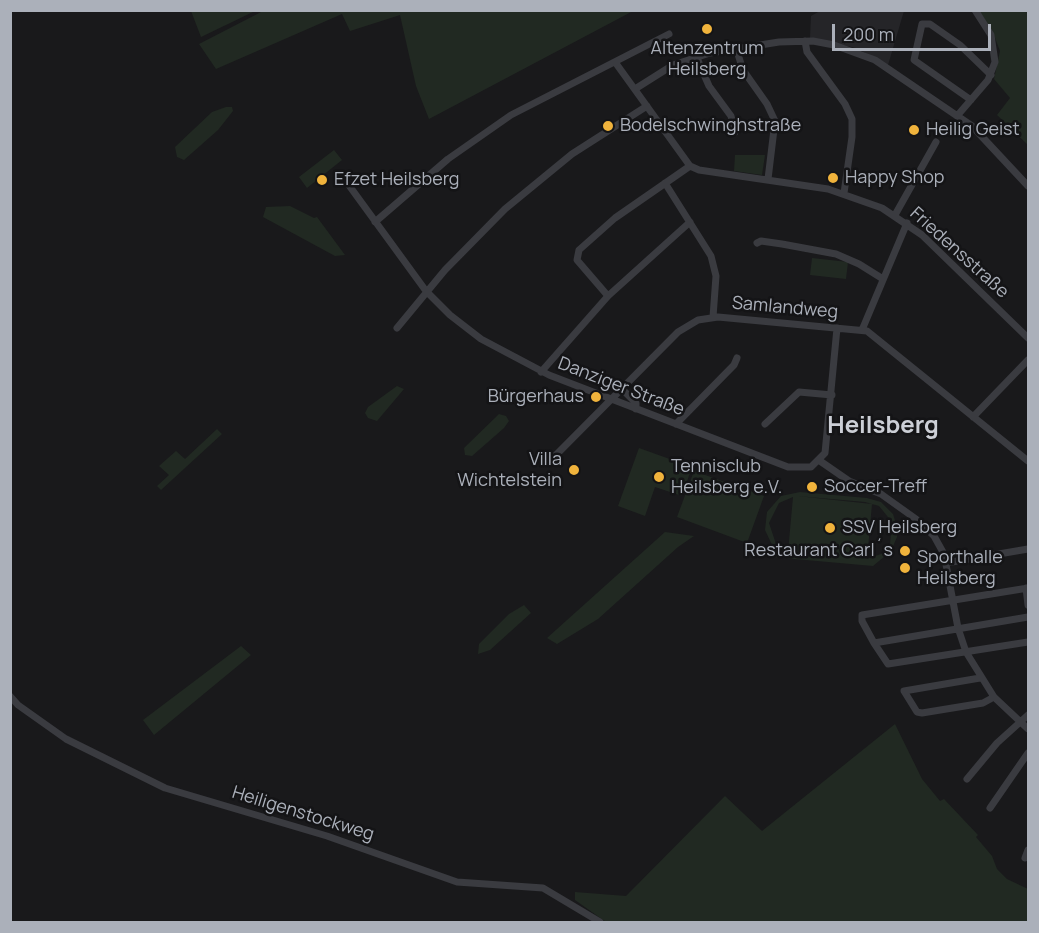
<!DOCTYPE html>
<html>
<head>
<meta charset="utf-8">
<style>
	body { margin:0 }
	#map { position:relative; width:1039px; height:933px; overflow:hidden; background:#19191b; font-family:Manrope,sans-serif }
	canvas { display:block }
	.frame { position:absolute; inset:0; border:12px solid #abb0ba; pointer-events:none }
	.scale { position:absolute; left:832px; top:24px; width:159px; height:27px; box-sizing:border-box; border:3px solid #abb0ba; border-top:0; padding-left:8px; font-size:18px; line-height:21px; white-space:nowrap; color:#abb0ba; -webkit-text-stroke:4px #141416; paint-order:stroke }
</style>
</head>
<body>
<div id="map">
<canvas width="1039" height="933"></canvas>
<div class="frame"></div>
<div class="scale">200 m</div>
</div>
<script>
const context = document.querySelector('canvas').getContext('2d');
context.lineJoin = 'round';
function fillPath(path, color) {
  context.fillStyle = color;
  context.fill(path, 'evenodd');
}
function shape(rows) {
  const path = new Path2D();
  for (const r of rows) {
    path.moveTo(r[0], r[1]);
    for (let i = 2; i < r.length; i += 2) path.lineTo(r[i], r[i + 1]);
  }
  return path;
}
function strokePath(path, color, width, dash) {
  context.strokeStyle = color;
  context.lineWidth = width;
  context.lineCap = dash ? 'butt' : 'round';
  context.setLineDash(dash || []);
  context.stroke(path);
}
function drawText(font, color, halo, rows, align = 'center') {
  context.font = font + ' Manrope,sans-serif';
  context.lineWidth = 5;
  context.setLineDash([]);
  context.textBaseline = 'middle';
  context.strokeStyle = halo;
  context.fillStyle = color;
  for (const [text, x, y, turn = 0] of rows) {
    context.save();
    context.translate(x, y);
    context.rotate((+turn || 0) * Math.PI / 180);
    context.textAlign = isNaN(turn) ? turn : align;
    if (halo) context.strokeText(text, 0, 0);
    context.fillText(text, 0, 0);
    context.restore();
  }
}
const built = shape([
	[820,11,904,11,888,65,856,48,810,38,811,16]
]);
const green = shape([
	[191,11,191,10,255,11,201,37],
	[263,11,263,10,633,11,429,119,416,86,400,15,350,31,342,14,216,69,199,44],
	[979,11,1028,11,1028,145,997,115,1010,98,994,79,1000,51,992,30],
	[226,107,232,107,233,111,218,130,184,160,177,157,175,147,212,112],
	[334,150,342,160,307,188,299,177],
	[735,155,765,155,762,175,734,171],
	[290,206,314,218,317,217,345,255,335,256,263,217,266,207],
	[812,258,848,262,846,279,810,275],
	[397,386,404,389,377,421,368,418,365,413,368,407],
	[499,414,506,416,509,421,504,428,472,456,465,455,464,448],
	[217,429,222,434,161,490,157,486,169,475,159,466,176,451,185,459],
	[639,448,692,467,682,496,655,487,645,516,618,506],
	[694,471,764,496,747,543,677,517],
	[800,492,867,498,881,502,893,514,897,527,897,537,891,551,873,566,772,557,773,547,765,530,767,512,781,496],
	[797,496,865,502,879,506,892,522,890,544,881,554,867,559,790,553,867,559,872,504],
	[793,497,788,552,776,544,769,523,779,503],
	[665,532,694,536,678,547,598,619,557,644,547,638],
	[524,605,531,613,490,650,478,654,479,644,509,614],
	[241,646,251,655,154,735,143,720],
	[895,724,922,779,940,801,944,799,978,835,976,837,992,856,997,869,1007,879,1028,889,1028,922,606,922,575,900,575,892,626,896,725,796,762,831]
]);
const minor = shape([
	[805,41,807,52,845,104,852,119,852,137,844,193],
	[736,48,743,70,767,104,775,121,768,179],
	[696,56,709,86,731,116,735,132],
	[615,62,690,166,699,170,828,189,882,208,922,235,1028,338],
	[635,89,673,65,710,53,779,42,813,41,834,45,875,60,972,126,1028,186],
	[971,100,914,60,922,24,930,24,960,45,991,75],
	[957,116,988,80,995,62,991,35,975,10],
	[665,183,711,256,716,276,713,317],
	[348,184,426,291,450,315,481,339,549,375,788,467,811,467,825,453,837,328],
	[895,215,936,142],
	[375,222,448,159,511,115,669,34],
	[757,243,761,241,782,244,836,254,859,264,883,279],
	[608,296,577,260,579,250,615,218,690,166],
	[397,328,445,270,505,209,572,154,647,106],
	[862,330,907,223],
	[541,372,608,296,690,222],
	[622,389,636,403,636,409],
	[973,417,1028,360],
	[676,424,734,365,737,358],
	[765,424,799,392,832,395],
	[551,460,678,332,698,320,718,317,867,331,1028,461],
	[820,461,849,481,881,494,916,519,934,536,944,554,958,628,966,652,994,697,1028,729],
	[946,563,1028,549],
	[1026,588,1028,605],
	[1028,617,874,643,888,664,1028,642],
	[874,643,862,621,862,615,1028,588],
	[980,678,904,691,917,712,922,713,983,703,994,697],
	[10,696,18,705,66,739,165,788,327,836,457,882,543,888,600,922],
	[967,779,997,743,1028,715],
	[990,808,1028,753],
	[1025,858,1028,850]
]);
const markers = [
	[707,29,6,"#f0b33c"],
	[608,126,6,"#f0b33c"],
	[914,130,6,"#f0b33c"],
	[833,178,6,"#f0b33c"],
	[322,180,6,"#f0b33c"],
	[596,397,6,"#f0b33c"],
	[574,470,6,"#f0b33c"],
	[659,477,6,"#f0b33c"],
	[812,487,6,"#f0b33c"],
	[830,528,6,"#f0b33c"],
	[905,551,6,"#f0b33c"],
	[905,568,6,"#f0b33c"]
];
const poiNames = [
	["Altenzentrum",707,49,"center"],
	["Heilsberg",707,70,"center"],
	["Bodelschwinghstraße",620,126],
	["Heilig Geist",926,130],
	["Happy Shop",845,178],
	["Efzet Heilsberg",334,180],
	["Bürgerhaus",584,397,"right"],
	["Villa",562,460,"right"],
	["Wichtelstein",562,481,"right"],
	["Tennisclub",671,467],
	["Heilsberg e.V.",671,488],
	["Soccer-Treff",824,487],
	["SSV Heilsberg",842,528],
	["Restaurant Carl´s",893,551,"right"],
	["Sporthalle",917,558],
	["Heilsberg",917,579]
];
const streetNames = [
	["Friedensstraße",959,253,42],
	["Samlandweg",785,308,5],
	["Danziger Straße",621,387,21],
	["Heiligenstockweg",303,814,17]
];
const districtNames = [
	["Heilsberg",883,426]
];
fillPath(built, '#252528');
fillPath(green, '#212922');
strokePath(minor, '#3a3b40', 7);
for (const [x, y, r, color] of markers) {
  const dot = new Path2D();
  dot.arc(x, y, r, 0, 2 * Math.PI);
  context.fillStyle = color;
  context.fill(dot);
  strokePath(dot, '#141416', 2);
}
drawText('18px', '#abb0ba', '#141416', poiNames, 'left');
drawText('18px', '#abb0ba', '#141416', streetNames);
drawText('bold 24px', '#cccfd6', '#141416', districtNames);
</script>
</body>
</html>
